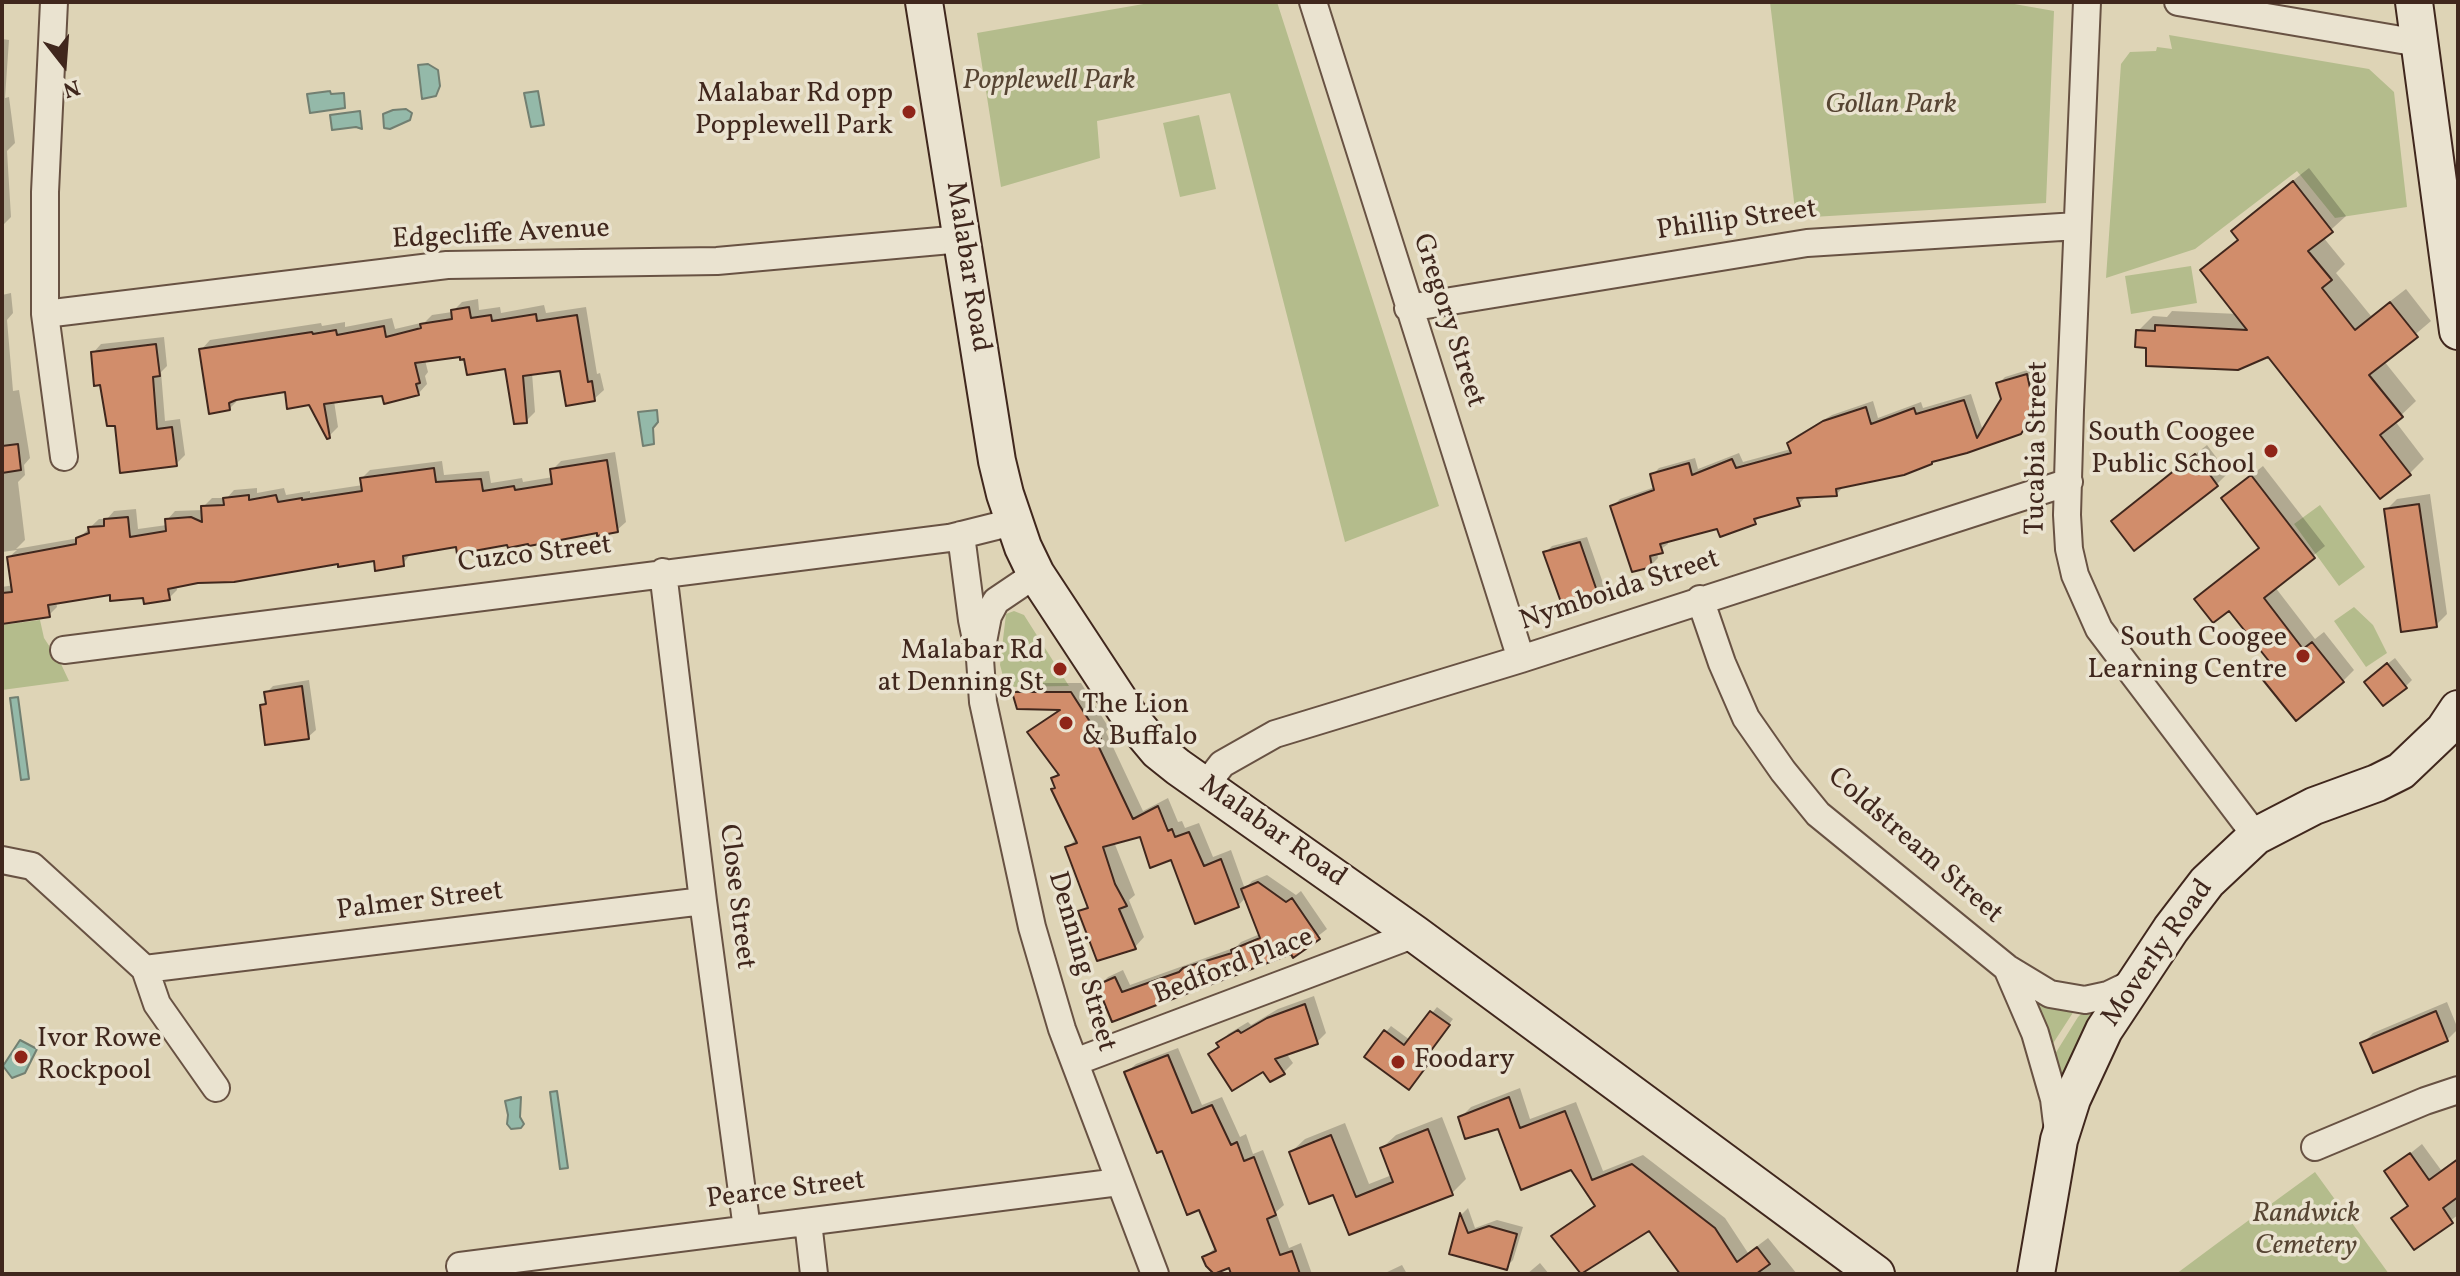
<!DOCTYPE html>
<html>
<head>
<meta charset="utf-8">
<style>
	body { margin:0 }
	#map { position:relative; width:2460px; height:1276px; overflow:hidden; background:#ded4b6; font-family:Vollkorn,serif }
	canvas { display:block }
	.frame { position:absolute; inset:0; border:4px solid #40271d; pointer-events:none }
	.north { position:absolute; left:24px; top:24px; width:80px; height:80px; -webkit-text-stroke:6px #eae3d0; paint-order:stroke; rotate:163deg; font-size:22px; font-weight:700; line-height:32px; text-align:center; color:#40271d }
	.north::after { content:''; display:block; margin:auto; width:28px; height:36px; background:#40271d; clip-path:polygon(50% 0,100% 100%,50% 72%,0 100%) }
</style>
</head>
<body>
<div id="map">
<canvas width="2460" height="1276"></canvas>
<div class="frame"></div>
<div class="north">N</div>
</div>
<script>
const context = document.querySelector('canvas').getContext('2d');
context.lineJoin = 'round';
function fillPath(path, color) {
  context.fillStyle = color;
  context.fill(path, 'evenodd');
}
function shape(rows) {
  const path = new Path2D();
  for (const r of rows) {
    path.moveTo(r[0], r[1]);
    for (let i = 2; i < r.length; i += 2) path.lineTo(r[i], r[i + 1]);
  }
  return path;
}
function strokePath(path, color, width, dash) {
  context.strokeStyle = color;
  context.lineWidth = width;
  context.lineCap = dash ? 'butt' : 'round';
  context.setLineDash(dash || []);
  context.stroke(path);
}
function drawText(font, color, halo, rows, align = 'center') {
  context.font = font + ' Vollkorn,serif';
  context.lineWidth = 7;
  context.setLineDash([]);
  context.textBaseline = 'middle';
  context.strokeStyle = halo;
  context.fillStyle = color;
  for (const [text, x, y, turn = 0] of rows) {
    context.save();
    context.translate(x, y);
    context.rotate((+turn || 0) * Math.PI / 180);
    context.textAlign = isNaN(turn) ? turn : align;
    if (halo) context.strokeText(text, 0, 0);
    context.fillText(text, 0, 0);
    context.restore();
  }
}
const green = shape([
	[1155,2,1277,2,1439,506,1345,542,1230,93,1097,121,1100,158,1001,187,977,33],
	[1770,2,2003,2,2054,11,2046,203,1796,218],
	[2169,35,2369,69,2394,92,2407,207,2335,218,2297,171,2195,249,2106,278,2121,64,2130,52,2156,51,2157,47,2172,49],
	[1199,115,1216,189,1180,197,1163,123],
	[2191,266,2197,303,2131,314,2125,276],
	[2320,505,2365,567,2339,586,2294,524],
	[2354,607,2373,625,2387,653,2366,667,2334,621],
	[1014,611,1024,615,1069,686,1006,687,1000,665,1006,614],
	[40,620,44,638,61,664,69,681,2,690,2,625],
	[2023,986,2074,1011,2052,1045,2048,1035],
	[2097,1011,2064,1097,2055,1054,2078,1017,2083,1012],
	[2315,1172,2389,1274,2176,1274,2219,1242]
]);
const water = shape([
	[428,64,438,70,440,86,436,96,422,99,418,65,428,64],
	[330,91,331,94,344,93,345,108,310,113,307,94,330,91],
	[538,91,544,125,531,127,524,93,538,91],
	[406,109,412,113,410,120,390,129,384,128,383,114,393,110,406,109],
	[360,111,362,129,356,127,332,130,330,115,360,111],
	[657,410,658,422,653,428,654,444,643,446,638,412,657,410],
	[18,697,29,779,21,780,10,698,18,697],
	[20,1040,37,1049,25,1073,12,1078,3,1066,20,1040],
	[557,1091,568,1168,560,1169,550,1092,557,1091],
	[521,1097,520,1117,524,1124,521,1128,511,1129,507,1124,508,1115,505,1101,521,1097]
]);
const shadow = shape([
	[2,39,9,40,5,98,9,97,15,143,7,151,11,217,2,226],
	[2309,168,2346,216,2323,237,2345,264,2336,273,2371,316,2406,289,2431,321,2384,361,2416,401,2395,421,2424,459,2410,473,2269,355,2148,346,2138,331,2153,316,2167,317,2172,311,2238,314,2203,270,2239,239,2233,231,2248,216],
	[11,293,13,313,7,320,13,391,19,390,30,458,24,465,25,475,18,482,25,540,16,549,79,538,99,519,107,519,114,511,136,509,138,529,167,525,167,520,175,511,203,510,203,507,212,498,227,498,234,490,257,488,257,493,284,488,286,495,310,491,310,493,363,485,362,478,370,470,442,461,444,475,489,471,491,483,522,478,523,482,553,477,552,470,561,461,615,452,626,522,617,530,509,543,458,545,411,553,403,564,375,559,339,562,198,581,176,585,177,590,169,598,112,593,56,602,57,607,49,615,2,622,2,587,14,585,9,557,17,550,2,552,2,295],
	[478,299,479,310,500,307,501,313,544,305,546,313,586,307,597,374,600,373,604,390,594,399,562,369,532,373,535,412,526,421,506,366,461,354,425,360,428,372,425,376,427,384,418,394,383,394,334,401,338,427,329,436,310,403,286,390,238,400,229,409,201,350,210,340,321,323,322,326,345,322,345,327,392,318,395,329,425,322,432,315,452,312,462,302],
	[164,337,167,366,161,372,165,421,180,419,185,455,176,464,116,423,93,353,101,344],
	[2034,368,2041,402,2020,432,1843,487,1837,494,1807,495,1799,504,1762,514,1755,522,1718,526,1667,540,1668,544,1657,552,1658,558,1651,565,1613,506,1620,499,1655,487,1652,475,1659,468,1695,458,1698,469,1739,453,1743,462,1791,449,1789,444,1796,436,1832,415,1873,401,1878,418,1921,402,1923,408,1971,394,1983,431,2003,399,1998,384,2005,377],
	[2207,445,2228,473,2217,484,2125,510],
	[2263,466,2325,546,2275,587,2315,639,2324,632,2354,670,2343,681,2277,669,2229,609,2261,547,2223,498],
	[2430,494,2447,614,2436,625,2386,510,2397,499],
	[1587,537,1604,586,1597,593,1545,553,1552,546],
	[2395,658,2412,680,2405,687,2373,675],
	[309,680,316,730,308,737,262,706,267,701,266,693,273,686],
	[1024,683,1081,683,1109,728,1106,732,1143,811,1168,798,1178,822,1182,821,1185,828,1199,823,1213,857,1231,850,1245,889,1252,881,1267,875,1296,895,1301,891,1327,929,1294,955,1291,952,1113,1020,1100,985,1108,977,1123,970,1130,985,1236,947,1241,942,1260,934,1246,897,1238,906,1141,835,1114,842,1135,895,1129,900,1144,937,1135,947,1081,912,1089,904,1068,847,1077,838,1054,789,1057,786,1053,779,1060,772,1030,732,1061,708,1014,693],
	[1314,996,1326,1033,1317,1042,1286,1053,1293,1063,1283,1073,1211,1054,1228,1034,1248,1022,1251,1025,1278,1009],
	[2447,1002,2458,1029,2447,1040,2362,1044,2373,1033],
	[1437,1007,1453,1019,1428,1053,1433,1057,1414,1082,1386,1032,1391,1026,1410,1040],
	[1178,1048,1202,1105,1222,1097,1240,1137,1246,1134,1253,1154,1263,1150,1284,1205,1276,1212,1289,1248,1301,1243,1312,1274,1234,1274,1230,1266,1205,1257,1216,1247,1200,1207,1163,1148,1127,1072,1136,1064],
	[1520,1088,1530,1119,1576,1102,1603,1171,1643,1155,1725,1218,1748,1253,1768,1238,1797,1274,1682,1274,1649,1228,1554,1236,1596,1204,1572,1168,1499,1127,1461,1117,1471,1107],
	[1442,1117,1466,1179,1452,1193,1350,1232,1334,1192,1291,1152,1305,1139,1345,1123,1369,1184,1392,1175,1382,1148,1396,1135],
	[2422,1144,2441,1170,2458,1158,2458,1194,2454,1197,2458,1203,2458,1215,2415,1247,2394,1218,2409,1204,2387,1172],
	[1468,1208,1475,1228,1497,1220,1523,1227,1513,1260,1506,1267,1452,1252,1462,1214],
	[1540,1263,1549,1274,1527,1274],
	[1402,1265,1407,1274,1383,1274]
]);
const building = shape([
	[2293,181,2333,232,2308,251,2332,280,2322,288,2355,330,2390,302,2418,337,2369,375,2403,417,2380,435,2411,475,2380,499,2268,357,2238,370,2146,366,2146,348,2135,347,2136,330,2155,331,2155,325,2247,330,2200,270,2238,240,2231,231,2293,181],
	[469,307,471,318,491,315,492,321,536,314,537,321,577,315,588,382,592,381,595,401,566,406,560,371,523,376,527,423,514,424,505,369,467,375,464,359,460,360,460,357,415,363,420,383,416,384,419,395,384,404,382,396,324,404,330,438,327,439,309,405,287,409,285,392,236,400,229,403,230,410,209,414,199,349,312,332,313,334,336,330,337,335,384,326,386,337,421,328,420,324,452,319,451,310,469,307],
	[156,344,160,376,153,377,157,429,172,427,177,466,120,473,115,426,107,426,100,385,94,386,91,352,156,344],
	[2027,374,2035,411,2021,434,1967,453,1932,462,1932,464,1904,475,1836,489,1837,496,1797,498,1800,506,1754,519,1756,524,1720,537,1717,529,1660,544,1663,553,1650,556,1652,567,1632,572,1610,506,1654,490,1650,474,1689,463,1692,475,1732,459,1736,468,1791,453,1787,443,1823,421,1866,407,1871,424,1914,408,1916,414,1964,400,1977,438,2001,399,1996,383,2027,374],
	[18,444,21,470,2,473,2,446,18,444],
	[2195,454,2218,486,2134,551,2111,521,2195,454],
	[607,460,618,532,597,536,597,533,529,546,528,544,508,548,507,545,457,554,456,547,403,556,404,566,375,571,374,561,338,567,338,564,234,582,198,583,168,589,170,600,144,604,143,598,110,601,110,595,48,605,50,617,2,624,2,593,12,592,7,557,76,544,76,538,89,533,88,527,104,526,104,519,128,517,130,537,166,531,165,519,191,517,202,522,201,506,224,505,223,498,249,495,249,500,276,495,278,502,302,498,302,500,362,491,360,478,434,468,436,482,481,479,483,491,514,486,515,490,552,484,550,469,607,460],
	[2251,475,2315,558,2264,598,2303,649,2312,642,2344,682,2296,721,2263,680,2276,670,2229,611,2213,623,2194,599,2259,548,2221,498,2251,475],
	[2419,504,2437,627,2401,632,2384,509,2419,504],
	[1580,542,1598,594,1562,605,1543,552,1580,542],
	[2387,663,2407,688,2383,706,2364,682,2387,663],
	[302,686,309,739,265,745,260,705,266,704,264,692,302,686],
	[1012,692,1071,692,1101,739,1096,741,1133,819,1158,806,1168,831,1172,829,1175,837,1189,832,1204,866,1221,859,1239,907,1195,924,1171,860,1150,868,1140,837,1103,847,1115,884,1127,906,1119,909,1136,949,1097,961,1078,911,1088,908,1065,847,1077,843,1051,789,1055,788,1051,778,1059,775,1027,732,1060,710,1017,709,1012,692],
	[1258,882,1286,902,1292,898,1320,939,1293,958,1291,954,1112,1022,1097,985,1115,977,1122,992,1179,972,1183,968,1232,953,1231,950,1260,938,1241,889,1258,882],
	[1305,1004,1318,1044,1275,1059,1285,1074,1270,1082,1263,1072,1232,1091,1208,1054,1219,1047,1216,1043,1238,1030,1241,1033,1267,1018,1305,1004],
	[1430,1011,1450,1025,1424,1060,1429,1063,1409,1090,1364,1057,1384,1030,1404,1045,1430,1011],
	[2436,1011,2448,1041,2373,1073,2360,1043,2436,1011],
	[1168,1055,1192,1113,1212,1105,1231,1145,1237,1142,1244,1161,1254,1157,1276,1215,1267,1219,1280,1255,1292,1251,1300,1274,1231,1274,1229,1268,1214,1274,1206,1266,1202,1257,1216,1251,1199,1210,1187,1215,1162,1151,1157,1153,1124,1072,1168,1055],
	[1509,1097,1520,1128,1565,1111,1592,1180,1632,1164,1715,1228,1737,1262,1757,1247,1770,1264,1756,1274,1680,1274,1649,1231,1581,1274,1551,1236,1595,1206,1571,1170,1521,1190,1498,1129,1465,1139,1458,1117,1509,1097],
	[1428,1129,1453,1195,1349,1235,1333,1195,1309,1204,1289,1152,1331,1135,1356,1197,1393,1182,1380,1148,1428,1129],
	[2410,1153,2429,1180,2458,1159,2458,1197,2443,1208,2453,1223,2414,1250,2391,1218,2408,1206,2384,1171,2410,1153],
	[1460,1213,1468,1233,1489,1226,1517,1234,1507,1270,1449,1254,1460,1213]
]);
const street = shape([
	[54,2,45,192,45,314,64,457],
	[1313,2,1521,659],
	[2087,2,2070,410,2067,515,2069,549,2075,575,2099,629,2256,836],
	[2178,2,2419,43],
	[1408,308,1807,243,2077,226],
	[45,314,447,265,717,261,962,239],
	[961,535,972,620,980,659,983,702,1032,927,1062,1029,1155,1274],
	[663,572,703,901,747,1229],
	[1700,599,1722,663,1746,718,1783,771,1818,814,2007,968,2050,994,2085,1000,2108,995,2135,982],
	[982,647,988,616,996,601,1036,574],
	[64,650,949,538,1013,522],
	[1205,786,1222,764,1275,734,1521,659,2069,482],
	[2,860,32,866,145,969,157,1004,216,1088],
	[2007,968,2035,1033,2054,1099,2058,1132],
	[145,969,703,901],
	[1075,1062,1415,934],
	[2315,1147,2425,1101,2458,1090],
	[808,1222,814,1274],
	[460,1266,1119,1182]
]);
const secondary = shape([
	[924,2,997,461,1005,494,1023,547,1036,574,1132,720,1158,751,1178,767,1415,934,1876,1274],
	[2414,2,2458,331],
	[2036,1274,2059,1140,2072,1099,2104,1030,2171,929,2207,882,2256,836,2314,806,2377,783,2401,771,2444,730,2458,709]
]);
const markers = [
	[909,112,8,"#8f2418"],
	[2271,451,8,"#8f2418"],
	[2303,656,8,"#8f2418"],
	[1060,669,8,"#8f2418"],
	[1066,723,8,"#8f2418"],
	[21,1057,8,"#8f2418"],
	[1398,1062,8,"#8f2418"]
];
const parkNames = [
	["Popplewell Park",1049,83],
	["Gollan Park",1891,107],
	["Randwick",2306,1216],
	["Cemetery",2306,1248]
];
const poiNames = [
	["Malabar Rd opp",893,96],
	["Popplewell Park",893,128],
	["South Coogee",2255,435],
	["Public School",2255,467],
	["South Coogee",2287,640],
	["Learning Centre",2287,672],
	["Malabar Rd",1044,653],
	["at Denning St",1044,685],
	["The Lion",1082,707,"left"],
	["& Buffalo",1082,739,"left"],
	["Ivor Rowe",37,1041,"left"],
	["Rockpool",37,1073,"left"],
	["Foodary",1414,1062,"left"]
];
const streetNames = [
	["Phillip Street",1737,222,-8],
	["Edgecliffe Avenue",501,236,-3],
	["Malabar Road",966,267,81],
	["Gregory Street",1447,321,72],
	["Tucabia Street",2039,448,-89],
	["Cuzco Street",535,556,-7],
	["Nymboida Street",1620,592,-18],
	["Malabar Road",1272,833,35],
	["Coldstream Street",1914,847,41],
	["Close Street",735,897,83],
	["Palmer Street",420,903,-7],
	["Moverly Road",2159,954,-55],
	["Denning Street",1080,962,74],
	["Bedford Place",1234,968,-21],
	["Pearce Street",786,1192,-7]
];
fillPath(green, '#b4bc8c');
fillPath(water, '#94b9a9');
strokePath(water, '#727f71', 2);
fillPath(shadow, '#0003');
fillPath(building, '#d18d6b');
strokePath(building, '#40271d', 2);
strokePath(street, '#685243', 30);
strokePath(secondary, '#40271d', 40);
strokePath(street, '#eae3d0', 26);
strokePath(secondary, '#eae3d0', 36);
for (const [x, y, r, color] of markers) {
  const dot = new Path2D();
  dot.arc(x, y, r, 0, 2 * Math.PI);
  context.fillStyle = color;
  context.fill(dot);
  strokePath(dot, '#eae3d0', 3);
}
drawText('italic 28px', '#574533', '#eae3d0', parkNames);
drawText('28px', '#40271d', '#eae3d0', poiNames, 'right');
drawText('28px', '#40271d', '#eae3d0', streetNames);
</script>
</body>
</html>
